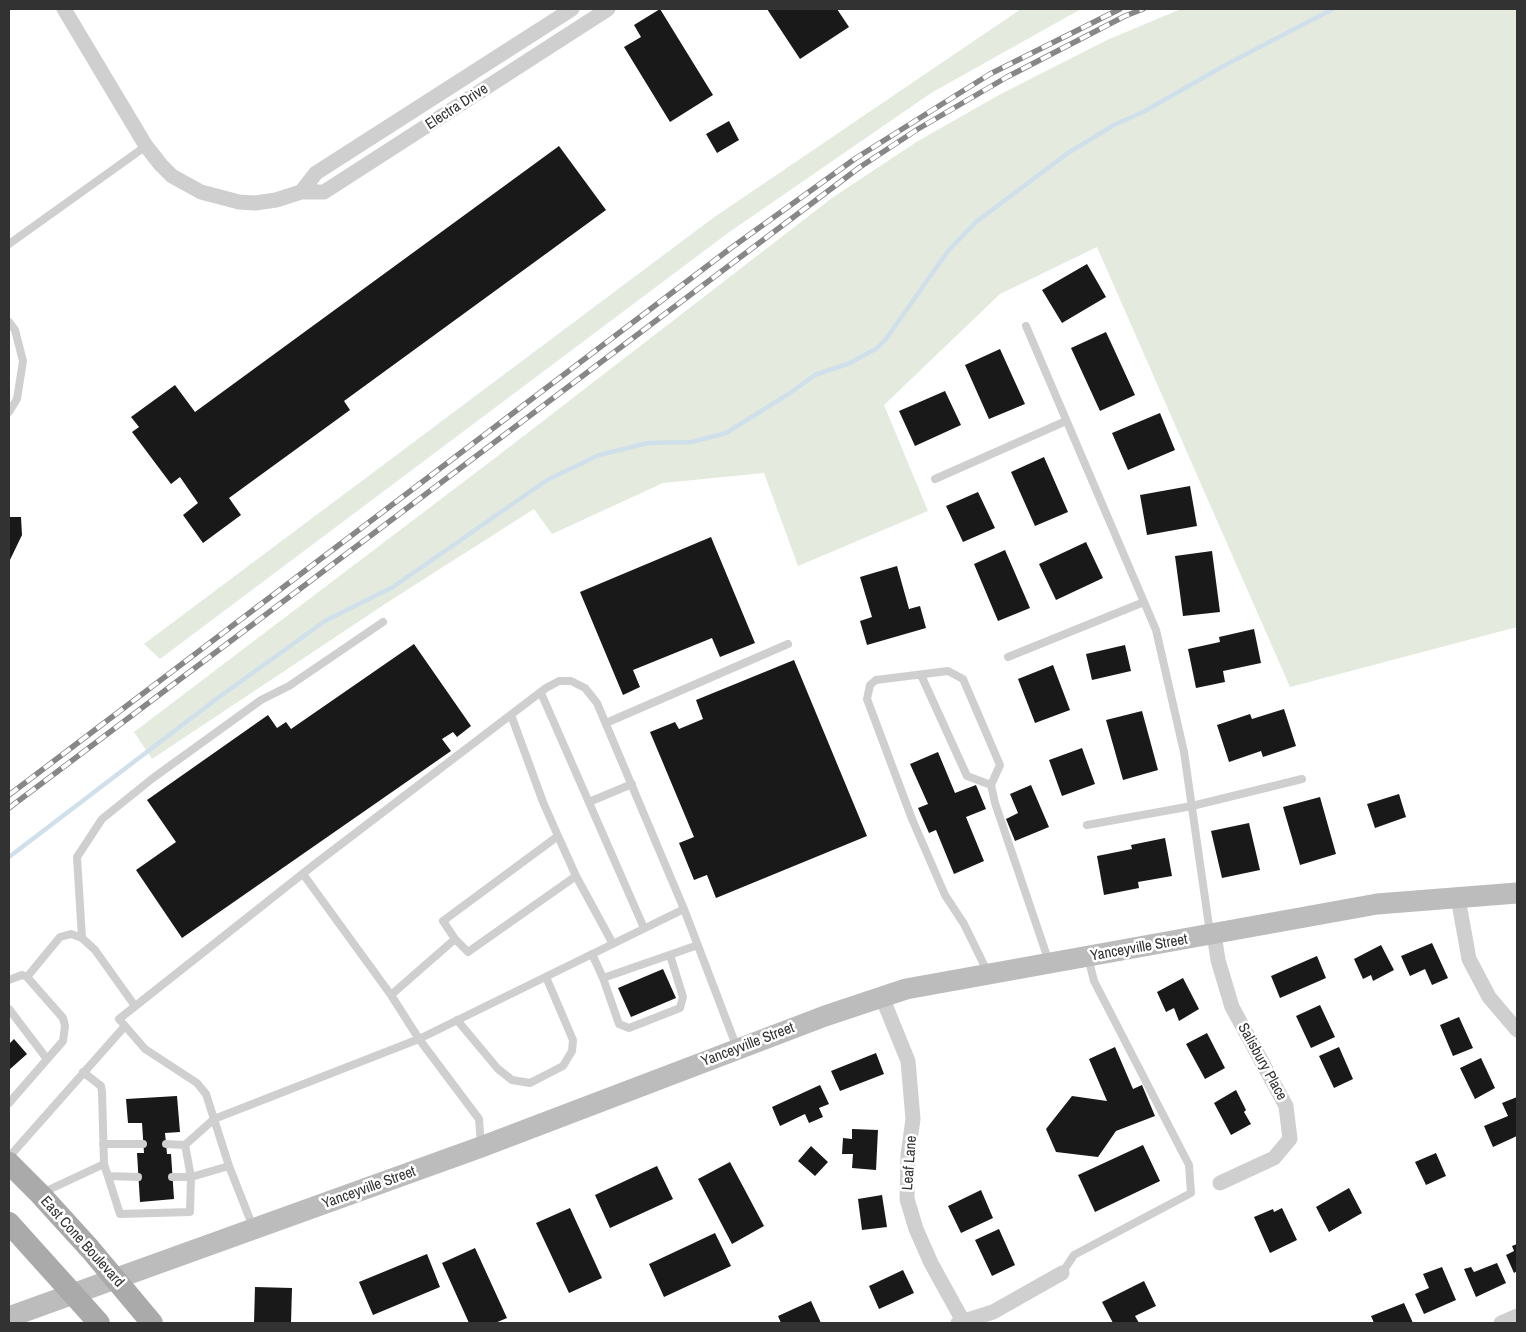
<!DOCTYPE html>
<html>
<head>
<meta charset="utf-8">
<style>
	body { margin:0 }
	#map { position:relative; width:1526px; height:1332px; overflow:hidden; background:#fff; font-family:"Archivo Narrow",sans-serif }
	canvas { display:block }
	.frame { position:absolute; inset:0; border:10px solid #323232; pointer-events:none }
</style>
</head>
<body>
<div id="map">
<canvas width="1526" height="1332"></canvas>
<div class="frame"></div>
</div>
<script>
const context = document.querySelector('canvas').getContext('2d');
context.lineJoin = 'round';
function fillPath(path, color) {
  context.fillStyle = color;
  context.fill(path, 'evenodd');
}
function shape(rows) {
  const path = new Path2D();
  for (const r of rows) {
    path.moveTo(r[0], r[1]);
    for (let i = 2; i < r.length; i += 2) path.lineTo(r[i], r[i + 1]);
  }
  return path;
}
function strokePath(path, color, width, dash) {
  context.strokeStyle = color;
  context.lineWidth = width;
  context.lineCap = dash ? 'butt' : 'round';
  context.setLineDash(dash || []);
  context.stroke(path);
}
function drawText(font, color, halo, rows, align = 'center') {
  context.font = font + ' "Archivo Narrow",sans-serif';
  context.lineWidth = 5;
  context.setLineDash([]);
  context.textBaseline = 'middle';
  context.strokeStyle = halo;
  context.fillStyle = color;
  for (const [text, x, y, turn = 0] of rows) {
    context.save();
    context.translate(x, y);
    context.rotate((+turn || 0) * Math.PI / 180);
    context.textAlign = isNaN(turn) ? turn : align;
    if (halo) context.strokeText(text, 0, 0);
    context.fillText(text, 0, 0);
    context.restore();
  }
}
const green = shape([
	[1021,9,1081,9,931,93,728,233,160,659,144,644,713,218],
	[1181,9,1517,9,1517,627,1290,687,1097,247,1000,294,884,405,928,511,798,566,764,473,663,483,552,534,534,509,388,602,152,759,134,732,499,455,832,198,918,141,999,95,1107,40]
]);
const stream = shape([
	[9,857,215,700,325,621,393,587,547,480,599,455,648,443,692,442,726,433,790,393,815,375,850,363,877,348,886,339,948,251,976,222,1068,153,1114,125,1145,111,1229,63,1333,9]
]);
const building = shape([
	[660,9,713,95,670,122,624,47,641,37,634,25],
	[767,9,837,9,849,27,800,59],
	[729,121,739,140,717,153,706,134],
	[559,146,606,210,344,401,350,410,229,498,241,515,203,543,183,515,198,503,180,477,171,484,132,432,139,427,131,417,175,385,195,412],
	[1087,264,1106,297,1062,323,1042,290],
	[1106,332,1135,395,1100,411,1071,348],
	[1000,349,1025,404,989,419,965,365],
	[945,391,961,425,915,446,899,411],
	[1160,413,1175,450,1128,470,1112,433],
	[1044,457,1068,512,1035,526,1011,472],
	[1190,486,1197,526,1147,535,1140,495],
	[978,492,995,528,963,542,946,506],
	[9,517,21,517,22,535,9,562],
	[711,537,755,643,720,657,712,638,633,670,640,687,623,695,580,592],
	[1086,542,1103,578,1056,600,1039,564],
	[1005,550,1030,608,998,621,974,564],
	[1212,551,1220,612,1183,616,1175,556],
	[897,566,909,609,920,606,926,628,867,645,860,621,872,617,860,577],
	[1254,629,1261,663,1223,671,1225,682,1196,688,1188,649,1220,642,1219,637],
	[414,644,471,726,457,737,453,732,442,739,451,751,182,938,136,870,176,842,147,800,268,715,277,728,286,722,291,729],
	[1125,645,1131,671,1092,680,1086,654],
	[794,660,867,836,716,898,707,875,694,880,679,843,694,837,650,732,675,722,679,729,703,719,696,700],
	[1053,665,1070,710,1035,723,1018,679],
	[1284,709,1296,746,1263,757,1261,751,1229,762,1217,725,1250,714,1252,719],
	[1142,711,1158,770,1123,780,1106,720],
	[1082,748,1095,784,1062,796,1049,760],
	[938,752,955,793,976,785,986,809,966,817,984,861,954,874,936,830,929,833,918,808,928,804,910,764],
	[1031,785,1049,827,1015,841,1006,819,1018,813,1010,794],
	[1399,794,1406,817,1375,828,1367,804],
	[1320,797,1336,854,1300,865,1283,807],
	[1249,823,1260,870,1222,878,1211,831],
	[1165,838,1172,876,1138,882,1139,888,1104,895,1097,856,1132,849,1131,845],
	[1432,943,1448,978,1432,985,1425,969,1410,976,1401,956],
	[1381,945,1394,970,1373,981,1371,975,1363,979,1354,959],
	[1317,956,1326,978,1280,998,1271,976],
	[663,969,676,998,631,1017,618,988],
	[1183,978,1199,1009,1179,1021,1174,1008,1166,1012,1157,992],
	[1320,1005,1335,1037,1311,1048,1296,1016],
	[1459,1017,1473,1048,1453,1056,1440,1025],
	[1207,1033,1225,1068,1205,1079,1186,1044],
	[14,1039,27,1054,9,1070,9,1044],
	[1115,1047,1133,1089,1142,1085,1155,1116,1116,1131,1098,1157,1056,1152,1046,1129,1072,1096,1107,1101,1089,1059],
	[1339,1047,1353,1079,1334,1088,1319,1056],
	[876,1053,884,1074,840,1091,831,1071],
	[1481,1058,1495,1088,1475,1099,1460,1068],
	[820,1085,829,1104,819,1108,823,1117,809,1123,805,1114,780,1126,772,1107],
	[1236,1090,1246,1110,1244,1112,1251,1124,1231,1135,1214,1103],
	[177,1096,180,1132,165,1133,167,1154,171,1154,174,1199,140,1202,137,1153,144,1153,142,1123,128,1123,126,1099],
	[1517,1097,1517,1136,1493,1147,1484,1126,1508,1116,1502,1103],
	[852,1129,878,1130,876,1170,852,1168,853,1154,842,1154,843,1138,852,1139],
	[1143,1145,1160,1181,1095,1212,1078,1175],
	[811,1146,828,1162,815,1176,798,1161],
	[1436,1153,1446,1176,1426,1185,1415,1162],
	[730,1162,764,1226,732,1244,698,1179],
	[657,1166,673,1199,610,1228,595,1195],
	[1349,1188,1362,1213,1329,1232,1316,1207],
	[981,1190,993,1218,961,1233,948,1206],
	[882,1195,887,1227,862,1230,858,1199],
	[570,1208,602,1278,569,1293,536,1223],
	[1282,1208,1297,1240,1270,1253,1254,1217,1273,1209,1274,1212],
	[999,1229,1015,1265,992,1276,975,1240],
	[715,1233,731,1266,664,1297,649,1264],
	[1517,1244,1517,1271,1514,1273,1506,1255,1514,1251,1512,1246],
	[475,1248,507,1318,495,1323,469,1323,442,1263],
	[427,1254,440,1287,373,1315,359,1282],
	[1497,1263,1506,1283,1476,1297,1464,1269,1471,1267,1474,1272],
	[1442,1267,1456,1300,1424,1314,1415,1294,1429,1288,1423,1274],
	[903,1270,914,1293,879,1309,869,1286],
	[1144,1281,1156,1306,1135,1316,1139,1323,1113,1323,1102,1302],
	[255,1287,292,1288,291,1323,254,1323],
	[811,1301,821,1323,781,1323,778,1316],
	[1404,1303,1413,1323,1374,1323,1371,1316]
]);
const service = shape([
	[9,244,146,146],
	[9,322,15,330,23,361,17,399,9,412],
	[1026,326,1156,630,1184,752,1210,933],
	[935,479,1066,421],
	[1008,657,1144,602],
	[921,675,967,776,991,785],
	[541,693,644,928],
	[606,723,788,644],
	[589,802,632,784],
	[1087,825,1192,806,1302,779],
	[558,836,576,876,613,944],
	[82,938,77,857,102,819,153,778,261,700,289,686,383,622],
	[455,939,468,952,576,876],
	[592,954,603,978],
	[670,955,683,997,680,1008,629,1028,619,1024,603,978,698,945],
	[988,973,964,924,945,895,912,819,867,699,870,685,876,680,948,671,963,679,1000,765,991,785,995,803,1049,962],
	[27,977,60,937,71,934,82,938,95,950,135,1006],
	[9,980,22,975,27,977,63,1018,65,1026,63,1041,9,1103],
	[391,995,455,939,443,921,558,836,543,802,511,715],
	[9,1009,47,1059],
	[457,1020,498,1069,512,1080,530,1083,563,1066,572,1051,573,1040,546,977],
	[103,1144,143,1144],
	[166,1144,185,1145,191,1177,172,1177],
	[185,1145,214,1119,419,1039,391,995,303,874],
	[481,1145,479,1119,419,1039,684,909],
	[9,1157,125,1026],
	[104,1164,120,1214,190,1212,191,1177,229,1166],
	[108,1176,138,1177],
	[42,1193,104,1164,102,1092,101,1086,83,1072],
	[253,1227,229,1166,206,1094,197,1083,145,1049,119,1019,315,864,546,688,559,681,571,681,585,688,597,703,684,909,737,1048],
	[1062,1273,1074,1255,1191,1193,1189,1165,1094,981,1088,957]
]);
const minor = shape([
	[64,9,146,146,161,165,172,176,201,192,239,202,255,203,276,200,301,192,324,192,608,9],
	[301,192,316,173,572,9],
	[1458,898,1469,959,1489,997,1517,1030],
	[1214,934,1218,960,1232,1007,1286,1106,1290,1139,1274,1158,1220,1183],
	[882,997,908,1061,913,1119,908,1155,907,1199,916,1229,931,1263,963,1321],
	[958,1323,993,1312,1062,1273],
	[1501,1323,1517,1316]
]);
const secondary = shape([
	[9,1317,481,1147,825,1016,906,989,1377,904,1517,893]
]);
const primary = shape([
	[9,1163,40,1194,90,1249,152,1323],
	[9,1223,99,1323]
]);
const rail = shape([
	[9,795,731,248,856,158,990,74,1120,9],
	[9,808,860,167,918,129,1007,77,1125,16,1143,9]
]);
const streetNames = [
	["Electra Drive",457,107,-33],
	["Yanceyville Street",1139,948,-10],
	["Yanceyville Street",748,1045,-21],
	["Salisbury Place",1262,1062,61],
	["Leaf Lane",910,1163,-86],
	["Yanceyville Street",369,1188,-20],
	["East Cone Boulevard",82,1242,48]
];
fillPath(green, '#e4eade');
strokePath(stream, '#cfe0eb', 4.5);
fillPath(building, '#191919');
strokePath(service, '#cfcfcf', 8);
strokePath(minor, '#cfcfcf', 15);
strokePath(secondary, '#bcbcbc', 21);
strokePath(primary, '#aaa', 22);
strokePath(rail, '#878787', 5.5);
strokePath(rail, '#fff', 4, [11]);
drawText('15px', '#323232', '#fff', streetNames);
</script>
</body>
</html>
